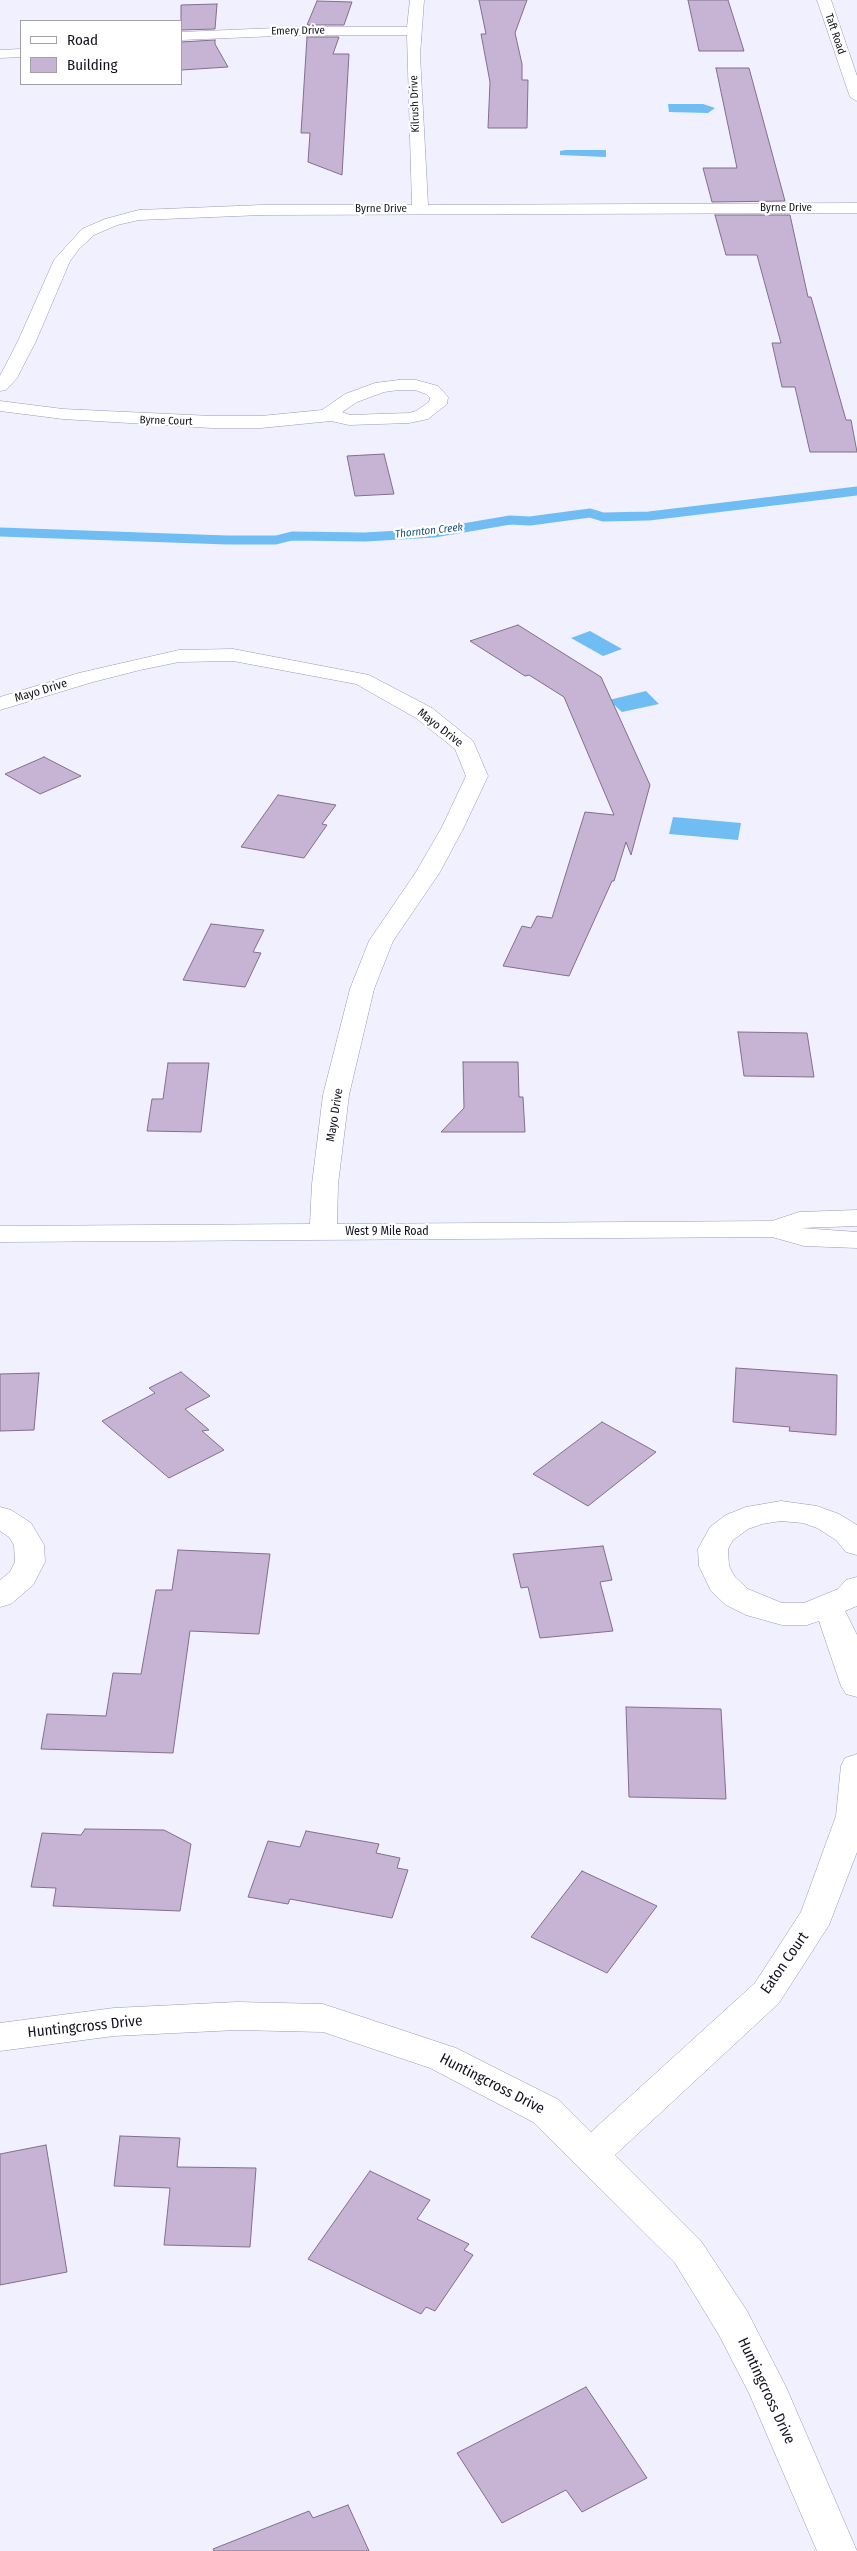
<!DOCTYPE html>
<html>
<head>
<meta charset="utf-8">
<style>
	body { margin:0 }
	#map { position:relative; width:857px; height:2551px; overflow:hidden; background:#f0f0ff; font-family:"Fira Sans Condensed",sans-serif }
	canvas { display:block }
	.legend { position:absolute; left:20px; top:20px; width:162px; height:65px; box-sizing:border-box; background:#fff; border:1px solid #a1a1a5; margin:0; padding:6px 9px; list-style:none; font-size:15px; color:#14131f }
	.legend li { display:flex; align-items:center; gap:10px; height:25px }
	.legend b { width:25px; border:1px solid #a1a1a5 }
</style>
</head>
<body>
<div id="map">
<canvas width="857" height="2551"></canvas>
<ul class="legend">
<li><b style="height:6px;background:#fff"></b>Road</li>
<li><b style="height:14px;background:#c7b4d4"></b>Building</li>
</ul>
</div>
<script>
const context = document.querySelector('canvas').getContext('2d');
context.lineJoin = 'round';
function fillPath(path, color) {
  context.fillStyle = color;
  context.fill(path, 'evenodd');
}
function shape(rows) {
  const path = new Path2D();
  for (const r of rows) {
    path.moveTo(r[0], r[1]);
    for (let i = 2; i < r.length; i += 2) path.lineTo(r[i], r[i + 1]);
  }
  return path;
}
function strokePath(path, color, width, dash) {
  context.strokeStyle = color;
  context.lineWidth = width;
  context.lineCap = dash ? 'butt' : 'round';
  context.setLineDash(dash || []);
  context.stroke(path);
}
function drawText(font, color, halo, rows, align = 'center') {
  context.font = font + ' "Fira Sans Condensed",sans-serif';
  context.lineWidth = 4.5;
  context.setLineDash([]);
  context.textBaseline = 'middle';
  context.strokeStyle = halo;
  context.fillStyle = color;
  for (const [text, x, y, turn = 0] of rows) {
    context.save();
    context.translate(x, y);
    context.rotate((+turn || 0) * Math.PI / 180);
    context.textAlign = isNaN(turn) ? turn : align;
    if (halo) context.strokeText(text, 0, 0);
    context.fillText(text, 0, 0);
    context.restore();
  }
}
const water = shape([
	[668,104,703,104,715,108,708,113,669,112],
	[566,150,606,150,606,157,560,155,560,151],
	[590,631,622,649,603,656,571,638],
	[646,691,659,704,622,712,609,700],
	[673,817,741,823,738,840,669,834]
]);
const stream = shape([
	[0,532,227,540,276,540,292,536,365,537,434,533,510,520,530,521,590,513,603,517,649,516,857,491]
]);
const building = shape([
	[479,0,527,0,515,33,522,64,522,80,528,80,527,128,488,128,490,82,481,34,486,34,479,0],
	[688,0,728,0,744,51,699,51,688,0],
	[317,1,352,2,344,25,307,25,317,1],
	[217,4,215,29,181,30,181,5,217,4],
	[307,37,339,37,333,54,349,54,342,175,308,162,310,133,301,133,307,37],
	[215,40,215,44,228,67,181,70,181,42,215,40],
	[716,68,749,68,785,201,712,202,703,168,737,168,716,68],
	[715,215,790,215,808,297,811,297,846,420,851,420,857,452,810,452,795,387,782,387,772,343,781,343,757,255,726,255,715,215],
	[384,454,394,494,355,496,347,456,384,454],
	[518,625,601,677,650,785,631,855,626,842,614,881,612,881,569,976,503,966,522,926,531,928,537,916,552,918,585,812,614,815,564,697,529,675,525,676,470,641,518,625],
	[44,757,81,776,40,794,5,774,44,757],
	[278,795,336,805,322,824,327,825,304,858,241,847,278,795],
	[211,924,264,930,253,952,261,953,245,987,183,980,211,924],
	[738,1032,807,1033,814,1077,744,1076,738,1032],
	[463,1062,518,1062,519,1097,523,1097,525,1132,441,1132,464,1108,463,1062],
	[168,1063,209,1063,201,1132,147,1131,152,1099,163,1099,168,1063],
	[736,1368,837,1375,836,1435,789,1431,790,1427,733,1422,736,1368],
	[181,1372,210,1396,185,1409,209,1430,202,1431,224,1450,169,1478,102,1421,155,1393,149,1388,181,1372],
	[39,1373,34,1430,0,1431,0,1374,39,1373],
	[602,1422,656,1452,588,1506,533,1474,602,1422],
	[603,1546,612,1580,600,1582,613,1631,540,1638,528,1587,521,1588,513,1554,603,1546],
	[178,1550,270,1554,259,1634,190,1631,173,1753,41,1749,47,1714,106,1716,113,1673,141,1674,156,1590,172,1590,178,1550],
	[626,1707,721,1709,726,1799,629,1797,626,1707],
	[85,1829,164,1830,191,1844,180,1911,53,1906,56,1888,31,1887,42,1833,81,1835,85,1829],
	[306,1831,379,1844,376,1853,400,1858,397,1868,408,1870,392,1918,290,1899,288,1904,248,1897,268,1841,300,1847,306,1831],
	[582,1871,657,1906,607,1973,531,1937,582,1871],
	[120,2136,180,2138,177,2167,256,2168,250,2247,164,2245,170,2188,114,2186,120,2136],
	[46,2145,67,2272,0,2285,0,2154,46,2145],
	[370,2171,430,2200,417,2219,469,2244,464,2250,473,2255,435,2311,426,2307,421,2314,308,2259,370,2171],
	[586,2387,647,2478,582,2512,566,2490,502,2523,457,2453,586,2387],
	[348,2505,369,2551,214,2551,213,2549,309,2511,313,2518,348,2505]
]);
const minor = shape([
	[410,0,424,0,420,55,428,205,857,203,857,213,262,215,139,220,117,225,94,235,79,249,70,261,36,341,17,378,6,390,0,391,0,376,18,341,54,260,82,229,105,219,139,210,262,205,412,205,407,35,300,35,181,40,181,32,300,27,407,27,410,0],
	[817,0,831,0,857,76,857,101,850,97,817,0],
	[21,49,21,57,0,58,0,50,21,49],
	[399,380,416,380,438,386,448,397,447,404,428,419,409,423,349,425,331,421,261,428,212,428,63,419,0,411,0,401,63,409,212,416,261,416,322,410,345,394,375,383,399,380],
	[399,390,415,390,426,394,430,398,429,402,416,411,409,413,350,415,342,412,357,402,384,392,399,390],
	[233,649,369,675,432,708,473,741,488,776,464,827,440,872,393,941,374,989,349,1095,338,1184,337,1224,772,1221,799,1212,857,1210,857,1226,801,1228,857,1232,857,1248,804,1246,772,1237,0,1242,0,1226,310,1224,312,1184,323,1095,350,989,369,941,416,872,442,827,466,776,455,749,416,718,356,684,233,661,179,662,140,670,93,682,0,710,0,697,79,673,179,650,233,649],
	[781,1501,817,1506,839,1514,857,1525,857,1555,846,1552,836,1540,817,1528,803,1523,781,1521,762,1524,748,1529,733,1540,728,1549,729,1566,735,1577,748,1589,782,1603,804,1603,838,1589,846,1580,857,1577,857,1606,845,1611,857,1635,857,1697,846,1694,841,1686,819,1621,807,1625,782,1625,746,1615,726,1605,711,1591,699,1566,698,1549,710,1527,726,1515,746,1507,781,1501],
	[0,1507,11,1510,31,1523,44,1545,45,1562,33,1585,11,1604,0,1607,0,1580,10,1572,15,1562,14,1545,9,1537,0,1531,0,1507],
	[857,1754,857,1852,829,1925,779,2003,615,2155,701,2241,747,2311,786,2387,857,2551,817,2551,749,2393,719,2335,675,2263,533,2122,430,2068,323,2032,237,2030,114,2036,0,2051,0,2023,114,2008,237,2002,323,2004,456,2048,559,2100,591,2132,755,1983,801,1912,836,1816,841,1766,845,1758,857,1754]
]);
const farStreetnames = [
	["Emery Drive",298,31,-1],
	["Taft Road",835,34,71],
	["Kilrush Drive",415,104,-92],
	["Byrne Drive",786,208],
	["Byrne Drive",381,209],
	["Byrne Court",166,421,2]
];
const farWaternames = [
	["Thornton Creek",429,531,-6]
];
const streetNames = [
	["Mayo Drive",41,691,-17],
	["Mayo Drive",440,728,38],
	["Mayo Drive",335,1115,-81],
	["West 9 Mile Road",387,1232]
];
const nearStreetnames = [
	["Eaton Court",785,1963,-55],
	["Huntingcross Drive",85,2027,-6],
	["Huntingcross Drive",492,2084,27],
	["Huntingcross Drive",766,2391,65]
];
fillPath(water, '#70bdf3');
strokePath(stream, '#70bdf3', 9);
fillPath(building, '#c7b4d4');
strokePath(building, '#806f8d', 1);
strokePath(minor, '#9a98b9', 1);
fillPath(minor, '#fff');
drawText('11px', '#14131f', '#fff', farStreetnames);
drawText('italic 11px', '#185175', '#fff', farWaternames);
drawText('12px', '#14131f', '#fff', streetNames);
drawText('15px', '#14131f', '#fff', nearStreetnames);
</script>
</body>
</html>
